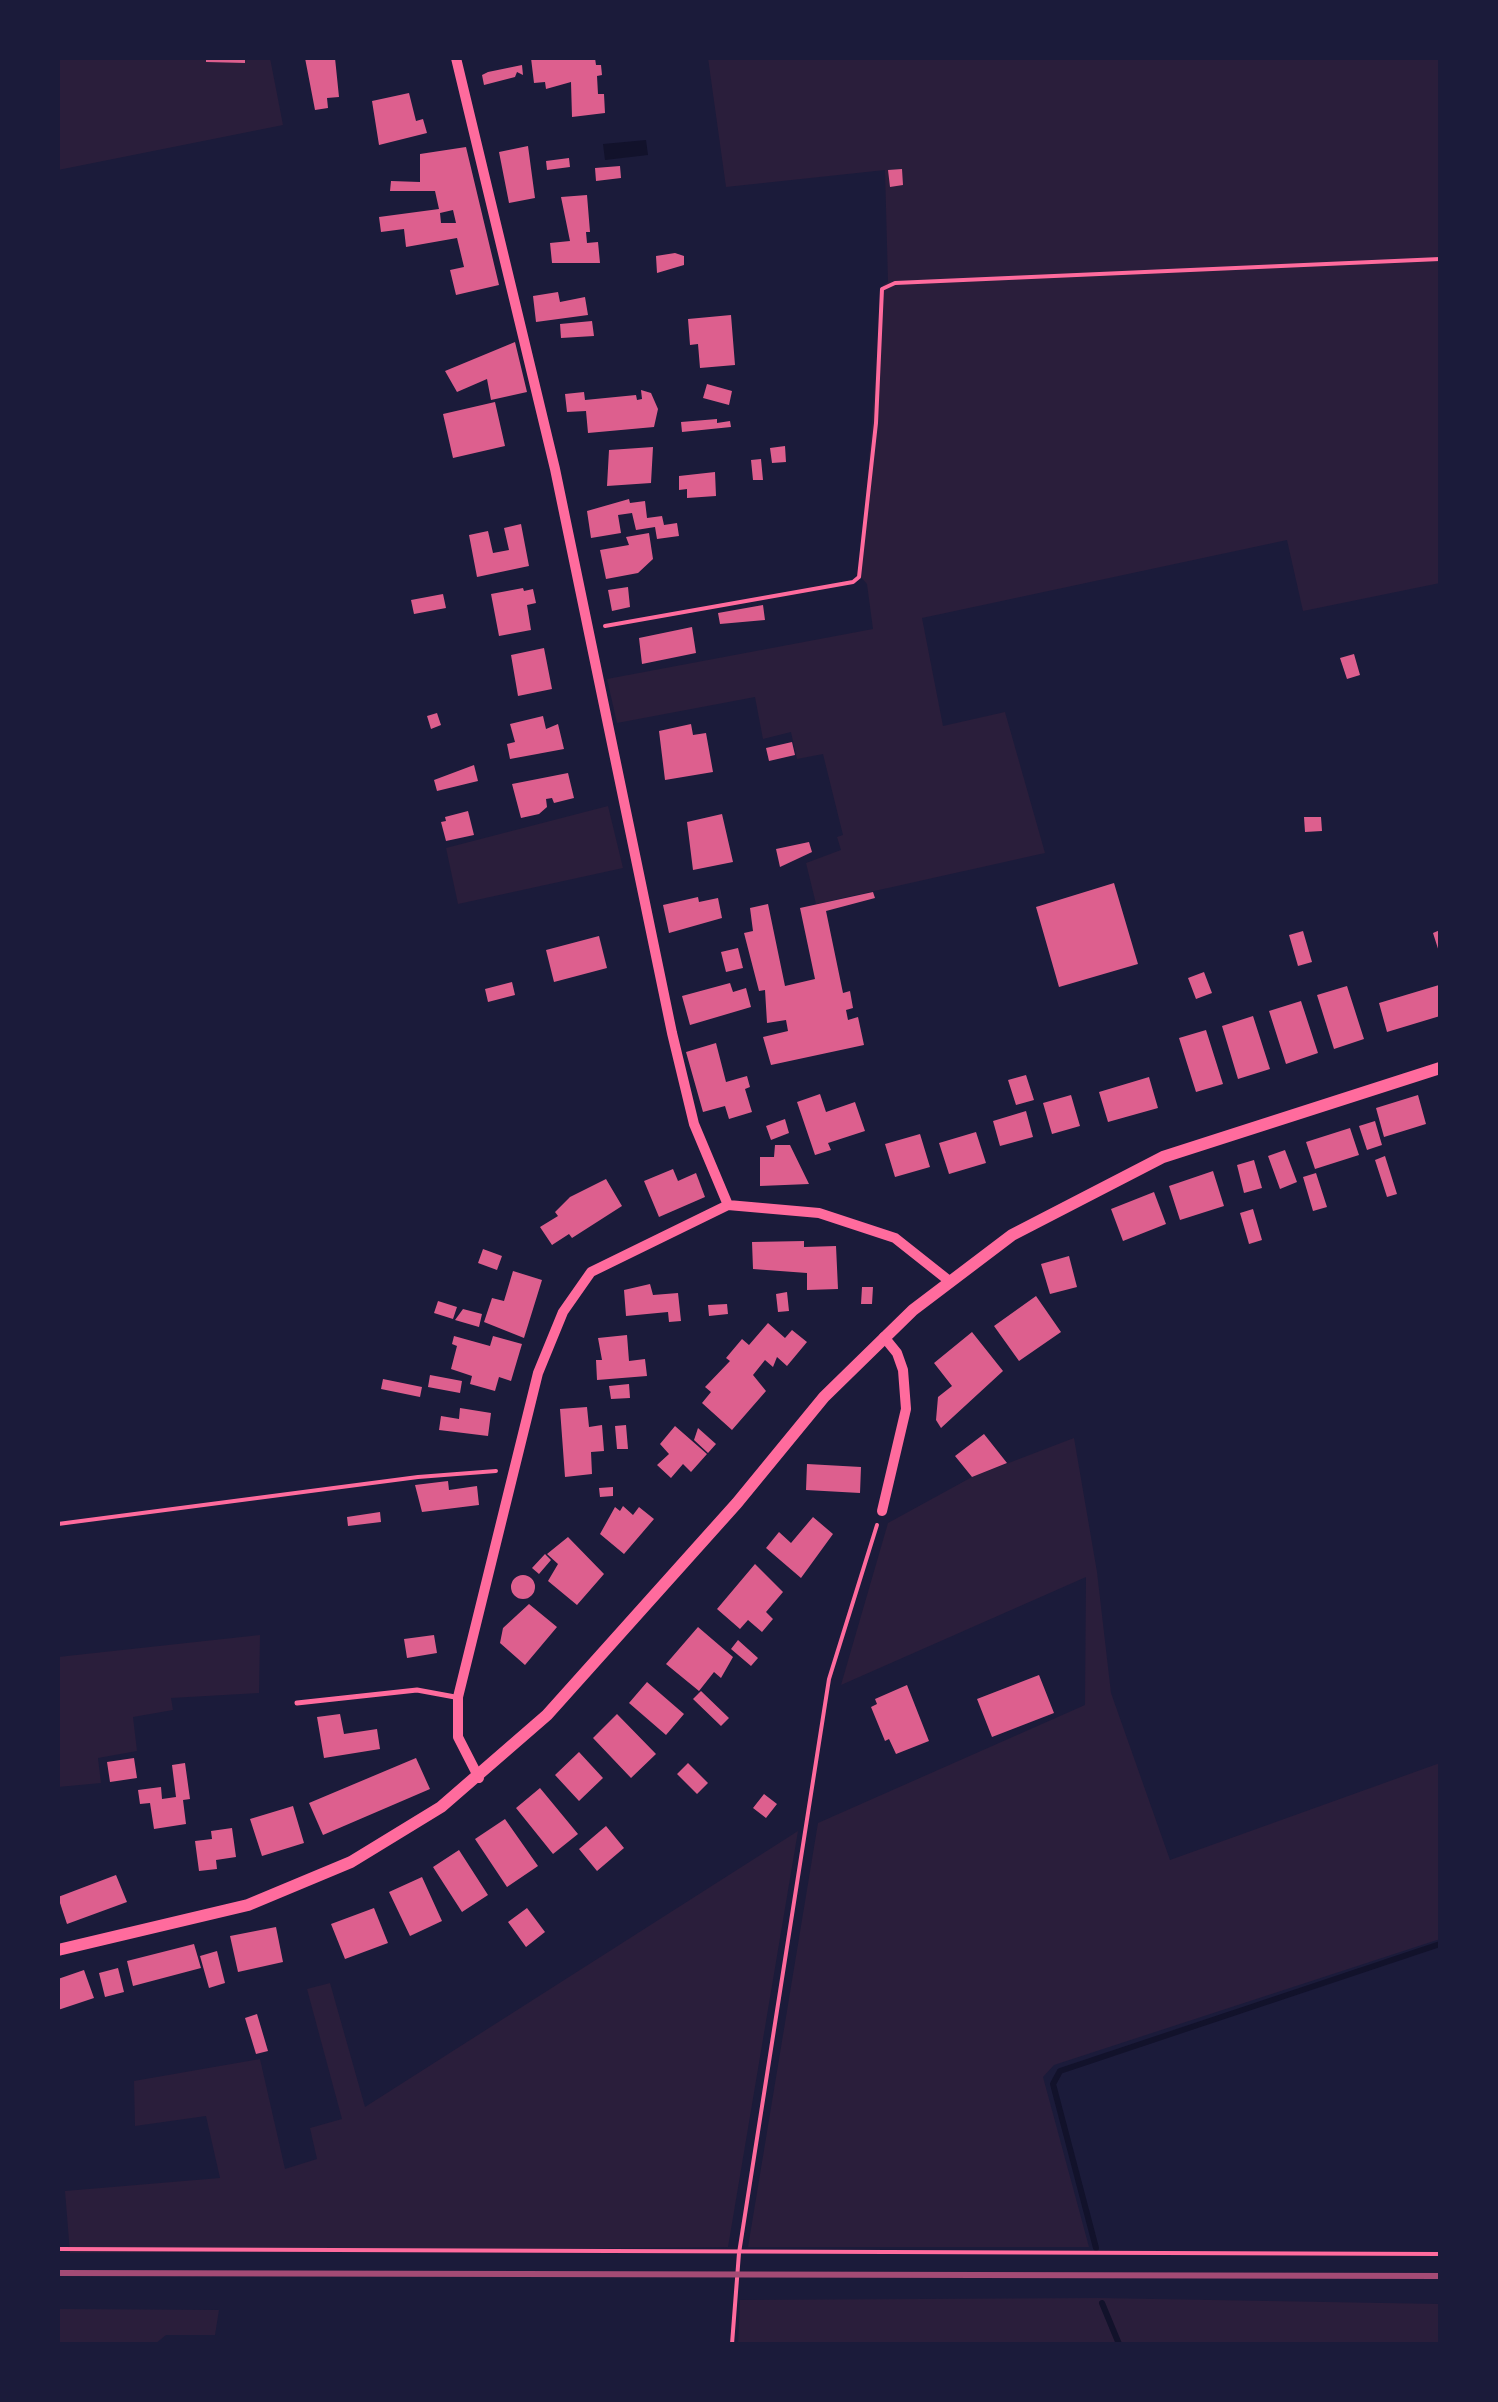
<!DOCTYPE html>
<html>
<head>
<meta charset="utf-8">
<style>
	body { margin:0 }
	#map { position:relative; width:1498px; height:2402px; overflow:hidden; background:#1b1b3a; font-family:"Nunito Sans",sans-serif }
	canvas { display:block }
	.frame { position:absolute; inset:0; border:60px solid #1b1b3a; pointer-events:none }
</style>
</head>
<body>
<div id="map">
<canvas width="1498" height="2402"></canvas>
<div class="frame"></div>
</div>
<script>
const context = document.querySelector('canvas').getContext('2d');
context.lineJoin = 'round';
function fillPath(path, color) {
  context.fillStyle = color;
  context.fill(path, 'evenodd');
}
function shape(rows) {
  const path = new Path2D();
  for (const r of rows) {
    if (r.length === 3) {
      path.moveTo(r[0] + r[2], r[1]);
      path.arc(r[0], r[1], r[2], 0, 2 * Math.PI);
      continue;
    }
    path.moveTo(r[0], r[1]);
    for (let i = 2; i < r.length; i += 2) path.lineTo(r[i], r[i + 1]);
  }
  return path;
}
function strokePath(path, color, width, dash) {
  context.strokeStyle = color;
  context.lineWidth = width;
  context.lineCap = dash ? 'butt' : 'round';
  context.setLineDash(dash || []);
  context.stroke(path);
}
const green = shape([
	[58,58,270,58,283,125,58,170],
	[708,58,1440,58,1440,583,1303,611,1287,540,922,618,943,726,1005,712,1045,853,816,904,806,863,841,850,837,837,843,835,823,754,797,759,791,732,763,739,755,697,617,723,607,679,873,629,867,584,860,576,881,305,883,285,888,282,885,170,726,187],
	[608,806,623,868,458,904,446,848],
	[1074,1438,1097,1572,1111,1693,1170,1860,1440,1763,1440,1939,1054,2065,1043,2077,1089,2247,748,2247,818,1823,1085,1705,1086,1577,841,1685,888,1523,972,1477],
	[260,1635,259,1693,171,1698,173,1710,133,1717,137,1751,98,1758,101,1783,58,1787,58,1657],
	[798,1831,728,2247,70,2253,65,2191,220,2178,206,2116,135,2126,134,2081,260,2059,285,2169,317,2159,310,2128,342,2119,307,1989,330,1983,365,2107],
	[1098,2298,1440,2304,1440,2344,738,2344,740,2300],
	[58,2309,219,2310,215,2335,166,2335,155,2344,58,2344]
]);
const water = shape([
	[646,140,648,155,605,160,603,144]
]);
const stream = shape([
	[1096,2248,1053,2084,1060,2071,1440,1944],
	[1102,2303,1119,2344]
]);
const building = shape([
	[206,58,245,58,245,63,206,62],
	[305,58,335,58,339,97,327,98,328,108,315,110],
	[531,58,595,58,596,65,601,65,602,75,597,76,598,94,604,94,605,113,572,117,571,82,546,89,545,82,534,83],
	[522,65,523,75,517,72,515,77,484,85,482,75,488,72],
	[409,93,416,121,423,119,427,133,379,145,372,101],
	[528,146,535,198,509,203,499,152],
	[466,147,499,285,456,295,450,270,464,267,457,238,406,247,404,229,381,232,379,217,439,209,435,191,390,191,391,181,420,182,420,154],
	[453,210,456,223,441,223,440,213],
	[569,158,570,167,547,170,546,161],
	[620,166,621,178,596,181,595,168],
	[902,169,903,185,890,187,888,170],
	[587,195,590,232,586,232,587,243,598,242,600,263,552,263,550,243,570,241,561,197],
	[675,253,684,256,684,265,657,273,656,256],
	[558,292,560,302,585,297,588,315,536,322,533,296],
	[731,315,735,365,700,368,698,344,690,345,688,319],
	[592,321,594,336,561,338,560,324],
	[515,342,527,392,491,400,487,379,457,392,445,371],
	[707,384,732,391,729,405,703,398],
	[641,390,651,393,658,409,654,427,588,433,586,411,567,412,565,394,584,392,585,400,636,395,637,400,642,399],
	[495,402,505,446,453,458,443,414],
	[717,419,717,423,730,421,731,427,682,432,681,422],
	[785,446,786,462,772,463,770,448],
	[653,447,651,483,607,486,609,450],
	[761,459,763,480,753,480,751,460],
	[715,472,716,496,687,498,687,489,679,490,679,476],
	[629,499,630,503,645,501,647,518,662,516,664,525,677,523,679,536,657,539,655,527,636,530,632,513,618,515,621,533,591,538,587,511],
	[521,524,529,566,477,577,469,535,488,531,493,553,509,550,504,528],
	[649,533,653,559,638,573,606,579,600,550,629,545,626,537],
	[628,587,630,607,612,611,608,590],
	[523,588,524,591,533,589,536,603,527,605,531,630,499,636,491,594],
	[443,594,446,608,414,614,411,600],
	[763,605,765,620,720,624,718,613],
	[692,627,696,653,642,664,639,638],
	[544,648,552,689,518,696,511,655],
	[1354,654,1360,675,1347,679,1340,658],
	[437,713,441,725,431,729,427,716],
	[543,716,546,729,558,724,564,749,510,759,507,744,515,742,510,724],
	[691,724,693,735,706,733,713,772,665,780,659,731],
	[792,742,795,755,769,761,766,748],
	[474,765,478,781,437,791,434,780],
	[568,773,574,798,554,803,552,798,546,799,547,807,539,814,521,818,512,784],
	[468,811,474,835,446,841,441,822,446,821,445,817],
	[722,814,733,862,693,870,687,822],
	[1304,817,1321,817,1322,831,1305,832],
	[809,842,812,852,780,867,776,849],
	[1114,883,1138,964,1059,987,1036,907],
	[873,892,875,898,826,911,843,993,850,991,853,1008,846,1010,848,1020,858,1017,864,1045,771,1065,763,1037,788,1031,786,1020,767,1023,765,990,759,991,744,933,753,931,750,908,768,904,785,986,815,979,800,908],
	[698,897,699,902,718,898,722,918,669,933,663,905],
	[1440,930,1440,955,1433,933],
	[1303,931,1312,962,1298,966,1289,935],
	[599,936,607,968,554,982,546,950],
	[738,948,743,968,726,972,721,952],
	[1204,972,1212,993,1196,999,1188,978],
	[512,982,515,995,488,1002,485,989],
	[730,983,733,992,746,988,751,1007,690,1025,682,996],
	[1439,985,1440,1016,1387,1032,1379,1003],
	[1347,986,1364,1039,1334,1049,1317,995],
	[1301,1001,1318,1053,1286,1064,1269,1011],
	[1253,1016,1270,1069,1238,1079,1222,1026],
	[1206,1030,1223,1084,1196,1092,1179,1038],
	[716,1043,726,1082,747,1076,750,1087,745,1089,752,1112,729,1119,725,1106,703,1112,686,1052],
	[1026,1075,1034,1100,1016,1105,1008,1080],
	[1149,1077,1158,1108,1108,1122,1099,1092],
	[820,1094,826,1112,855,1102,865,1131,828,1143,831,1150,815,1155,797,1102],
	[1071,1095,1080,1126,1052,1134,1043,1103],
	[1418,1095,1426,1124,1384,1137,1376,1108],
	[1026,1111,1033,1137,1000,1146,993,1121],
	[785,1119,789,1133,771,1140,766,1126],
	[1375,1121,1382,1145,1367,1150,1359,1126],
	[1350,1128,1359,1155,1315,1169,1306,1142],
	[976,1132,986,1163,949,1174,939,1143],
	[920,1134,930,1167,895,1177,885,1144],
	[775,1145,790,1145,809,1184,760,1186,760,1157,774,1157],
	[1285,1150,1297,1182,1280,1189,1268,1156],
	[1385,1156,1397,1194,1387,1197,1375,1160],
	[1254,1160,1262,1188,1244,1193,1237,1165],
	[673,1169,678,1181,696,1173,705,1197,659,1217,644,1181],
	[1213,1171,1224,1206,1180,1220,1169,1186],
	[1316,1173,1327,1207,1313,1211,1303,1177],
	[606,1179,622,1206,572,1238,569,1234,552,1245,540,1227,558,1216,555,1212,570,1197],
	[1154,1192,1166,1224,1123,1241,1111,1209],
	[1253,1209,1262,1240,1249,1244,1240,1213],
	[804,1241,804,1247,836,1246,838,1289,807,1290,807,1273,753,1269,752,1242],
	[483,1249,502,1256,497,1270,478,1263],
	[1069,1256,1077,1287,1050,1294,1041,1264],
	[513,1271,542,1280,524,1338,484,1322,492,1298,504,1301],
	[650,1284,653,1295,678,1293,681,1321,669,1322,668,1312,626,1316,624,1290],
	[862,1287,873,1287,872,1304,861,1304],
	[787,1292,789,1311,778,1312,776,1294],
	[1036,1296,1061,1332,1019,1361,994,1326],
	[438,1301,457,1307,453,1319,434,1313],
	[727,1304,728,1314,709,1316,708,1305],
	[463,1309,482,1314,479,1327,455,1320],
	[768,1323,785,1338,792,1330,807,1342,787,1366,777,1357,773,1367,765,1360,753,1375,766,1391,732,1430,702,1403,711,1392,705,1387,730,1361,726,1358,742,1339,749,1345],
	[972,1332,1003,1371,941,1428,936,1420,938,1397,952,1386,934,1363],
	[627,1335,629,1361,645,1359,647,1376,597,1380,596,1360,602,1360,598,1338],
	[454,1336,490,1346,493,1336,522,1344,511,1381,499,1377,495,1391,470,1384,472,1376,451,1369,457,1346,452,1344],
	[430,1375,462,1381,460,1393,428,1387],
	[383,1379,422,1387,420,1397,381,1389],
	[629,1384,630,1398,611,1399,609,1386],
	[587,1407,589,1427,602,1425,604,1451,591,1452,592,1474,565,1477,560,1409],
	[460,1408,491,1413,488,1436,439,1430,441,1416,459,1419],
	[626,1425,628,1449,617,1449,615,1426],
	[675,1426,707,1454,691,1472,683,1464,671,1478,657,1465,669,1454,660,1444],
	[698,1428,716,1444,708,1453,694,1440],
	[984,1434,1007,1463,972,1477,955,1456],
	[807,1464,861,1467,860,1493,806,1490],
	[448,1481,449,1490,477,1486,479,1505,422,1512,415,1485],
	[613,1487,613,1496,600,1497,599,1488],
	[623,1506,633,1515,639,1507,654,1519,624,1554,600,1534,615,1507,620,1511],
	[380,1512,381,1522,348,1526,347,1517],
	[813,1517,833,1534,801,1578,766,1548,779,1532,791,1543],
	[568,1537,604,1574,577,1605,548,1581,558,1564,547,1554],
	[545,1554,551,1560,539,1574,532,1568],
	[755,1564,783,1592,766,1612,773,1619,762,1632,748,1620,740,1629,717,1609],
	[523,1587,12],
	[529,1604,557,1627,525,1665,500,1643,503,1628],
	[698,1627,733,1657,721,1678,714,1672,699,1691,666,1664],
	[434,1635,437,1653,407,1658,404,1639],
	[738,1640,758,1658,751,1666,731,1649],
	[1039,1675,1054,1713,992,1737,977,1699],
	[647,1682,684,1714,666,1735,629,1703],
	[907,1685,929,1741,896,1754,889,1739,885,1741,871,1707,877,1704,875,1699],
	[701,1691,729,1718,721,1726,693,1699],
	[340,1714,344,1734,377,1729,380,1749,324,1758,317,1717],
	[617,1714,656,1754,631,1778,593,1738],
	[579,1752,603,1778,579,1801,555,1775],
	[134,1758,137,1778,110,1782,107,1762],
	[416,1758,430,1789,323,1835,309,1803],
	[185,1763,190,1799,183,1800,186,1824,154,1829,150,1803,140,1804,138,1790,161,1787,162,1799,176,1797,172,1765],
	[688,1763,708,1783,697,1794,677,1774],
	[540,1788,578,1834,553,1854,516,1808],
	[764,1794,777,1804,766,1818,753,1808],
	[293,1806,304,1843,262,1856,250,1819],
	[505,1819,538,1866,507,1887,475,1839],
	[606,1826,624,1848,597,1871,579,1849],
	[232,1828,236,1857,216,1860,217,1869,199,1871,195,1841,212,1839,211,1831],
	[459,1850,488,1895,462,1912,433,1867],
	[116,1875,127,1902,67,1924,58,1897],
	[422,1877,442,1921,410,1936,389,1892],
	[374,1908,388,1943,345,1959,331,1924],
	[527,1908,545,1932,526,1947,508,1922],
	[276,1927,283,1962,238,1972,230,1936],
	[194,1944,201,1968,133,1986,127,1961],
	[217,1951,225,1983,209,1988,200,1956],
	[118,1968,124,1992,105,1997,99,1973],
	[84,1970,94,1998,58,2010,58,1979],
	[257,2014,268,2051,256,2054,245,2018]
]);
const path = shape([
	[605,626,853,582,859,577,876,423,882,289,895,283,1440,259],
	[58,1524,418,1477,496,1471],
	[58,2249,1440,2254],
	[732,2344,739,2253,829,1679,877,1525]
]);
const service = shape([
	[297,1703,417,1690,455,1697]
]);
const minor = shape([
	[456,58,555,469,672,1033,694,1124,728,1205],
	[882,1511,906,1409,903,1370,897,1353,884,1337],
	[479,1778,458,1737,458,1697,538,1373,563,1312,591,1272,728,1205,819,1213,895,1238,948,1280]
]);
const tertiary = shape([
	[58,1950,248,1905,351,1862,441,1807,547,1715,737,1503,824,1397,913,1310,1012,1235,1163,1157,1440,1068]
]);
const rail = shape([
	[58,2273,1440,2276]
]);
fillPath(green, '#2a1e3b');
fillPath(water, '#12122b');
strokePath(stream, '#12122b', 6);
fillPath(building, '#dd5f8e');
strokePath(path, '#ff6b9d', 4);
strokePath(service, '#ff6b9d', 5);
strokePath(minor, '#ff6b9d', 10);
strokePath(tertiary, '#ff6b9d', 12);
strokePath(rail, '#a44b75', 6);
</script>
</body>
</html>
